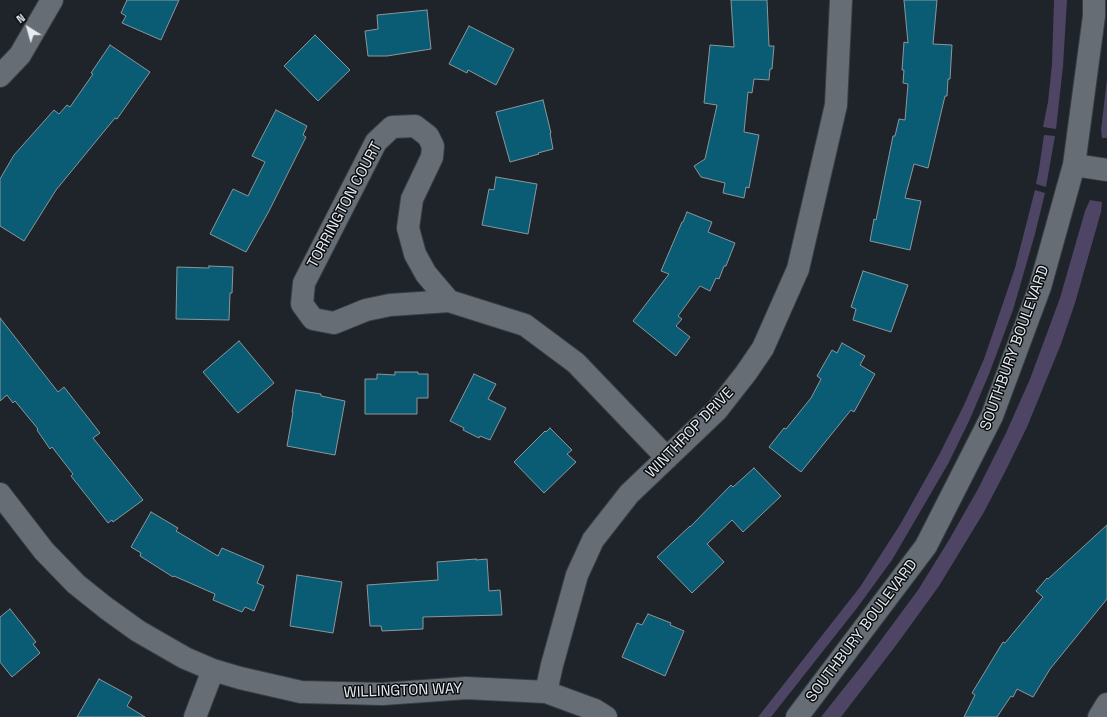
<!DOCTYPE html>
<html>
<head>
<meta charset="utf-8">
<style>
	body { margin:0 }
	#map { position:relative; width:1107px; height:717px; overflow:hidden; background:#1e242a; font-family:"Space Grotesk",sans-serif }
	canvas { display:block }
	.north { position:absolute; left:8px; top:8px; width:40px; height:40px; -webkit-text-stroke:3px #0a0d10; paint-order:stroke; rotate:323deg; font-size:11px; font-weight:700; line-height:16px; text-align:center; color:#e8ecf0 }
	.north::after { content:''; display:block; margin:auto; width:14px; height:18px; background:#e8ecf0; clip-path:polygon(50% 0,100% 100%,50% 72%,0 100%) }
</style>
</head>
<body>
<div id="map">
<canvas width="1107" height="717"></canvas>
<div class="north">N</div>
</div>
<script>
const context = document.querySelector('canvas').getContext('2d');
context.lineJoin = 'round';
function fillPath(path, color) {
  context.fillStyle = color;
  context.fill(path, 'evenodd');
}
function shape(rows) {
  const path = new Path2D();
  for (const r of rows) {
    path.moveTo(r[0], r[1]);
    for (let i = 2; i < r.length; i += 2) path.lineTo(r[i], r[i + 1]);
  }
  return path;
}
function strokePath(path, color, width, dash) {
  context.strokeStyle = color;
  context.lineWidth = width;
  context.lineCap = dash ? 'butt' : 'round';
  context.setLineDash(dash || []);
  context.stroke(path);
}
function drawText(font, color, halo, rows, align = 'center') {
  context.font = font + ' "Space Grotesk",sans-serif';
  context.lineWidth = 3;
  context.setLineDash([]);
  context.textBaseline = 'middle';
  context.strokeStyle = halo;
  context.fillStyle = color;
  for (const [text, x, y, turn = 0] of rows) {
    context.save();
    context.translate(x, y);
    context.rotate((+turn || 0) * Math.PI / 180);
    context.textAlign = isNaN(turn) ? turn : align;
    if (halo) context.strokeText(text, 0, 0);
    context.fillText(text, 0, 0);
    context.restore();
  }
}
const green = shape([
	[1054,0,1067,0,1063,66,1056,129,1043,127,1048,102,1052,64],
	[1107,79,1107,138,1102,138,1101,130],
	[1044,135,1055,136,1046,187,1036,184,1039,169],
	[1035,190,1045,193,1035,234,1013,310,989,374,970,419,948,464,892,560,857,608,771,717,758,717,860,587,901,523,939,455,964,405,984,359,1015,268],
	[1090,200,1102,202,1101,212,1075,303,1061,344,1027,427,1006,470,984,512,939,586,897,644,841,717,821,717,867,659,918,590,949,540,978,489,1006,433,1030,379,1060,298,1085,211]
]);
const building = shape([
	[127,0,179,0,161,40,122,23,126,16,121,13,127,0],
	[731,0,767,0,769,46,774,46,772,69,770,69,769,80,754,79,752,93,748,92,744,132,759,135,749,188,746,187,744,198,723,193,725,183,701,177,694,166,705,159,717,105,704,103,710,45,734,47,731,0],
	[904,0,937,0,933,44,952,45,950,79,948,79,947,96,945,96,928,168,914,164,905,198,921,201,910,250,870,241,874,219,876,220,893,136,895,136,899,119,905,120,908,84,903,83,904,70,902,70,904,42,908,43,904,0],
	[427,10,431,49,387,56,368,56,365,31,378,29,377,15,427,10],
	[469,26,514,49,496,85,468,70,467,73,449,64,469,26],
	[315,35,350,70,318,101,284,66,315,35],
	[110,45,150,72,117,119,115,118,56,190,24,241,0,226,0,179,14,155,54,110,59,114,67,105,70,107,93,74,91,73,110,45],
	[543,100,551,133,550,133,553,149,538,153,539,154,510,162,496,112,543,100],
	[276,110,307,126,303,135,306,137,269,211,246,252,210,234,233,189,248,196,265,162,252,156,276,110],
	[496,177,537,184,528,234,482,225,489,189,494,190,496,177],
	[687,212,712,222,708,232,735,243,726,266,724,266,719,279,716,278,710,291,700,286,678,316,682,319,676,326,690,337,676,356,633,321,669,274,661,271,682,222,683,222,687,212],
	[209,266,233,267,232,293,230,293,229,320,176,319,177,267,209,268,209,266],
	[863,271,908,285,891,332,853,320,856,309,851,307,863,271],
	[0,318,58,392,64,387,100,433,93,438,143,500,113,522,112,520,108,523,71,476,73,474,52,447,50,449,37,430,38,429,15,401,13,403,7,395,0,401,0,318],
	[239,341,274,383,238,413,203,372,239,341],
	[842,343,865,356,860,365,875,374,854,412,851,410,801,472,769,447,784,428,786,429,811,398,821,379,817,376,832,350,837,353,842,343],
	[395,372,418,372,418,374,428,374,428,398,417,398,417,414,365,414,365,379,377,379,377,374,395,375,395,372],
	[474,374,496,384,488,399,506,408,490,440,480,436,479,438,463,430,464,428,450,421,474,374],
	[296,390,321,394,321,396,345,401,335,455,287,446,293,412,292,412,296,390],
	[550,428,572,450,567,454,576,462,544,493,514,462,545,431,546,432,550,428],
	[754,468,781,496,743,532,732,520,707,544,724,562,692,593,657,557,690,526,690,527,731,485,733,487,754,468],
	[151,512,178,528,176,531,218,556,222,548,264,566,257,583,264,586,254,611,245,607,242,612,213,600,215,594,174,576,173,577,140,556,141,553,131,547,151,512],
	[1107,525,1107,599,1050,669,1033,697,1017,689,1013,697,1011,696,997,717,964,717,975,695,972,693,1003,642,1005,643,1043,597,1036,591,1047,578,1048,579,1107,525],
	[476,559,476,560,487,559,489,591,500,590,502,615,423,617,423,629,382,631,381,626,370,626,367,585,438,580,437,562,476,559],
	[297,575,342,582,333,633,290,626,297,575],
	[10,609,36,642,33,644,40,653,12,677,0,662,0,617,10,609],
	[648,614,671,623,670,625,684,631,665,676,622,657,637,623,642,625,648,614],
	[99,679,132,697,127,706,145,717,77,717,99,679]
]);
const minor = shape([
	[0,76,20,55,52,0],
	[1074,165,1107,170],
	[449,301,426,274,415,254,408,228,412,199,432,157,433,146,428,136,415,126,392,127,376,142,304,283,302,304,313,319,334,323,366,310,390,305,449,301,525,325,576,363,667,458],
	[0,494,44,551,76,584,106,608,138,631,185,658,213,670,240,678,301,692,383,694,466,688,546,692,595,710,606,717],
	[546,692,552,665,577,575,593,540,629,494,717,410,746,373,763,348,798,269,836,105,841,0],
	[195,717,213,670],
	[797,717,926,546,992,416,1040,287,1074,165,1094,16,1094,0],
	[1099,717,1107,704]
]);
const streetNames = [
	["TORRINGTON COURT",345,205,-62],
	["SOUTHBURY BOULEVARD",1015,348,-70],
	["WINTHROP DRIVE",690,433,-46],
	["SOUTHBURY BOULEVARD",862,631,-53],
	["WILLINGTON WAY",403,691,-2]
];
fillPath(green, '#4e4464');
fillPath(building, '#0a5c75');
strokePath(building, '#8b979b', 1);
strokePath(minor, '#393e44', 24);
strokePath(minor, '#666d75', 22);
drawText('15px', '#e8ecf0', '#0a0d10', streetNames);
</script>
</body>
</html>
